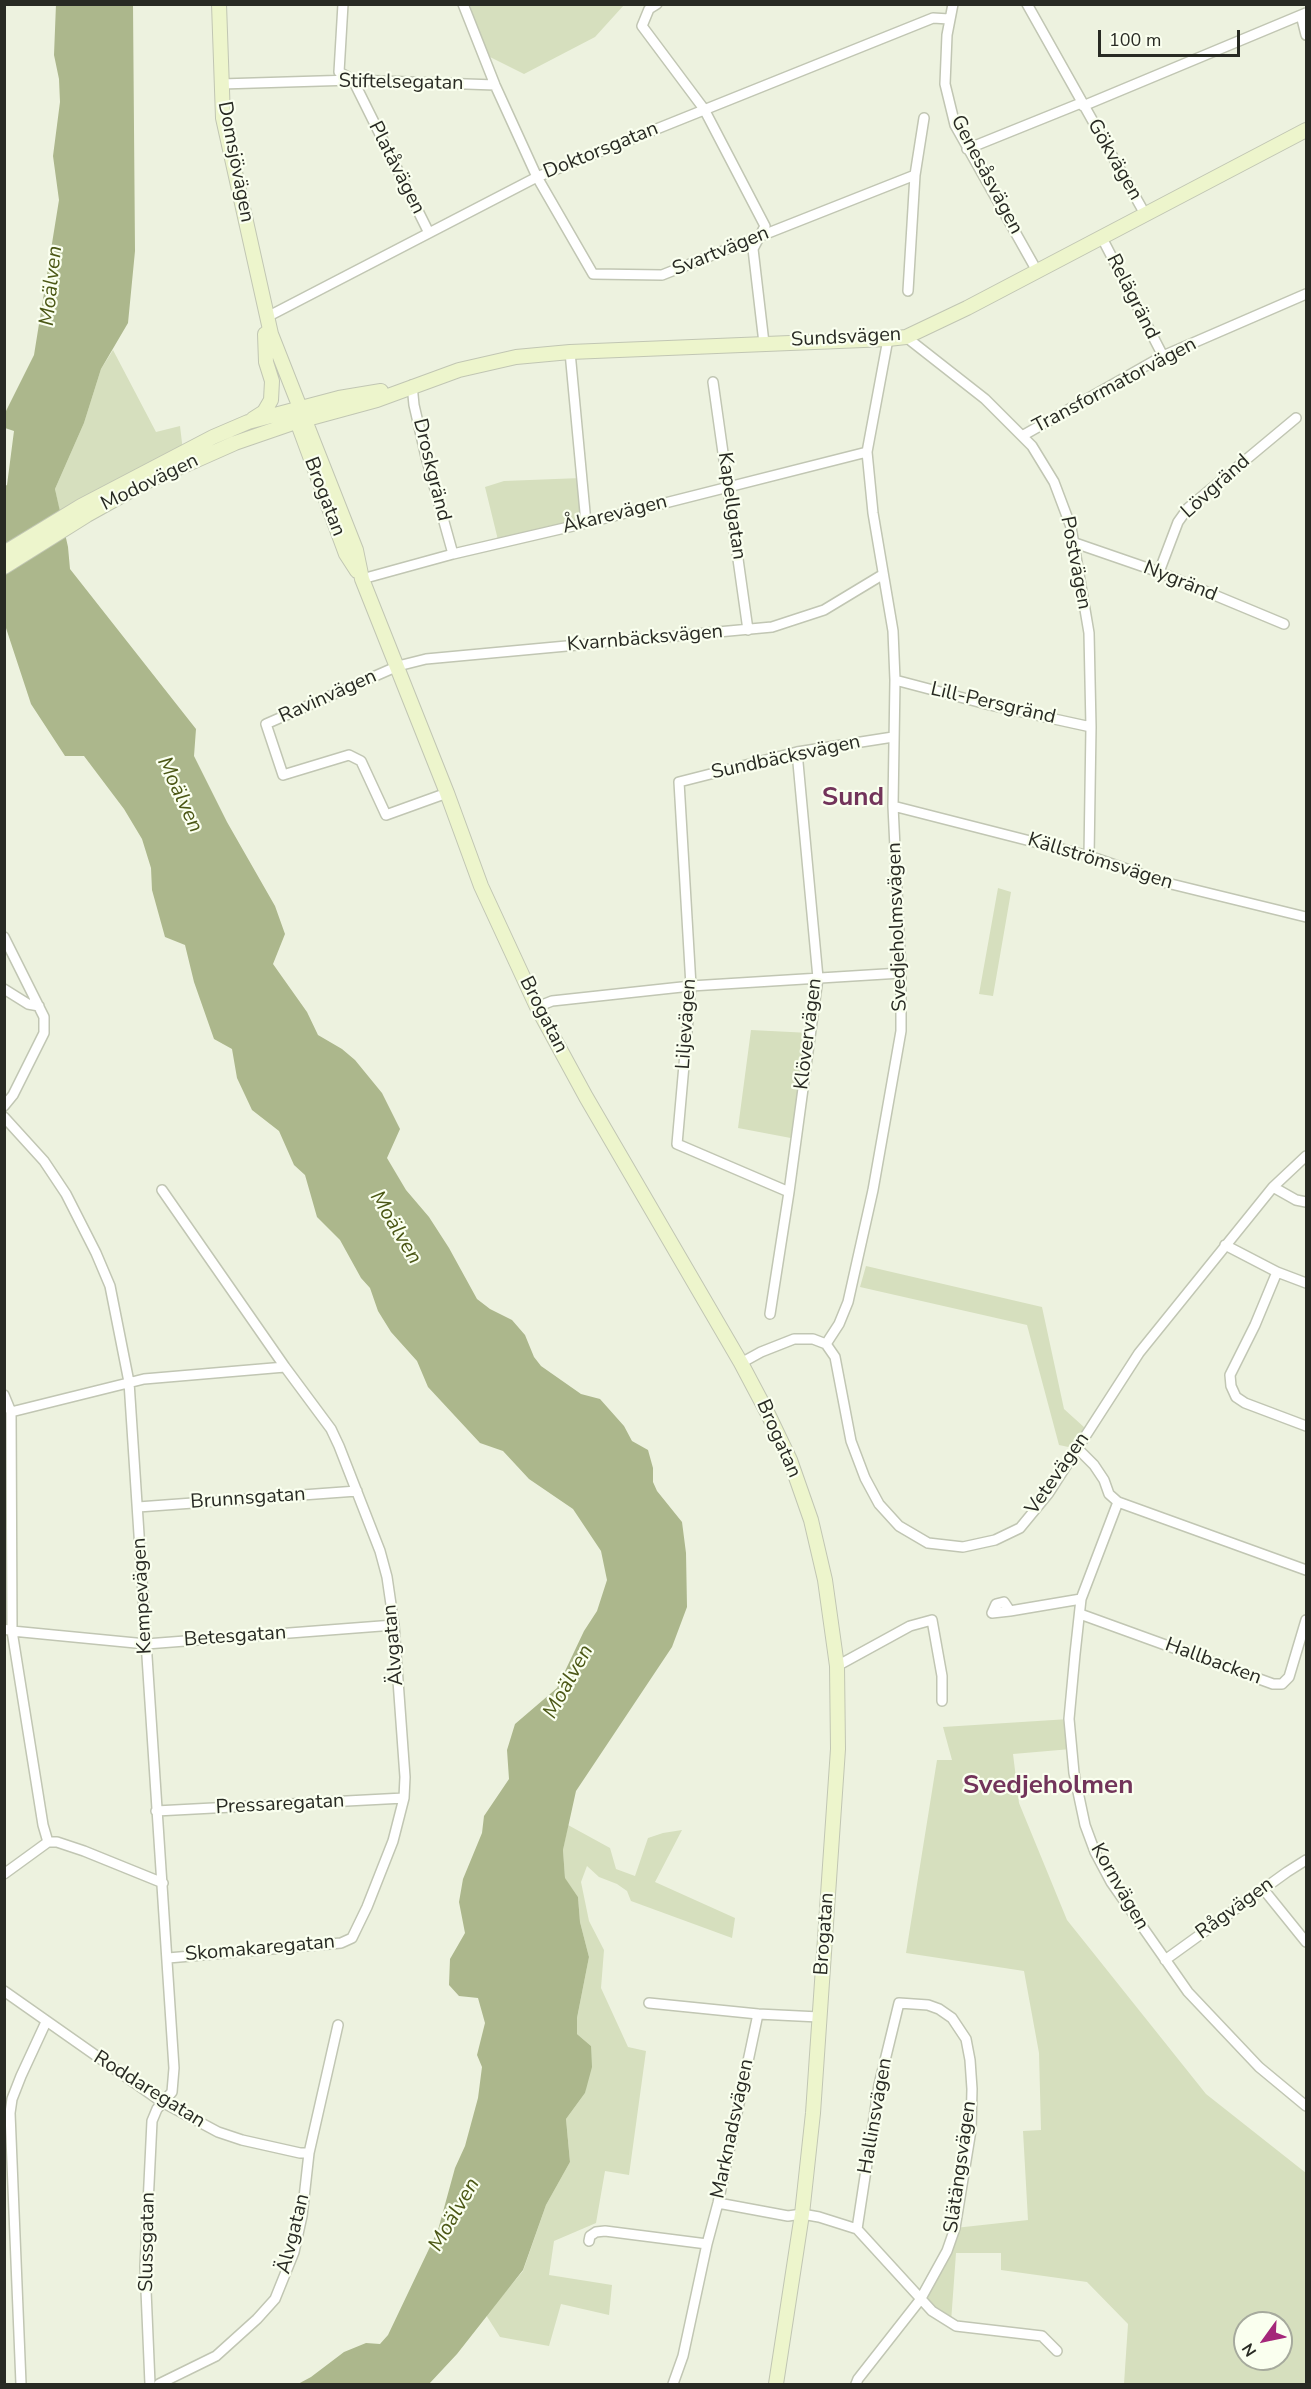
<!DOCTYPE html>
<html>
<head>
<meta charset="utf-8">
<style>
	body { margin:0 }
	#map { position:relative; width:1311px; height:2389px; overflow:hidden; background:#edf2df; font-family:"Nunito Sans",sans-serif }
	canvas { display:block }
	.frame { position:absolute; inset:0; border:6px solid #282a23; pointer-events:none }
	.north { position:absolute; left:1233px; top:2311px; width:60px; height:60px; box-sizing:border-box; background:#faffef; border:2px solid #a6aa9d; border-radius:50%; rotate:237deg; font-size:16px; font-weight:700; line-height:24px; text-align:center; color:#282a23 }
	.north::after { content:''; display:block; margin:auto; width:21px; height:27px; background:#a4277a; clip-path:polygon(50% 0,100% 100%,50% 72%,0 100%) }
	.scale { position:absolute; left:1098px; top:30px; width:142px; height:27px; box-sizing:border-box; border:3px solid #282a23; border-top:0; padding-left:8px; font-size:18px; line-height:21px; white-space:nowrap; color:#282a23; -webkit-text-stroke:4px #faffef; paint-order:stroke }
</style>
</head>
<body>
<div id="map">
<canvas width="1311" height="2389"></canvas>
<div class="frame"></div>
<div class="north">N</div>
<div class="scale">100 m</div>
</div>
<script>
const context = document.querySelector('canvas').getContext('2d');
context.lineJoin = 'round';
function fillPath(path, color) {
  context.fillStyle = color;
  context.fill(path, 'evenodd');
}
function shape(rows) {
  const path = new Path2D();
  for (const r of rows) {
    path.moveTo(r[0], r[1]);
    for (let i = 2; i < r.length; i += 2) path.lineTo(r[i], r[i + 1]);
  }
  return path;
}
function strokePath(path, color, width, dash) {
  context.strokeStyle = color;
  context.lineWidth = width;
  context.lineCap = dash ? 'butt' : 'round';
  context.setLineDash(dash || []);
  context.stroke(path);
}
function drawText(font, color, halo, rows, align = 'center') {
  context.font = font + ' "Nunito Sans",sans-serif';
  context.lineWidth = 4.5;
  context.setLineDash([]);
  context.textBaseline = 'middle';
  context.strokeStyle = halo;
  context.fillStyle = color;
  for (const [text, x, y, turn = 0] of rows) {
    context.save();
    context.translate(x, y);
    context.rotate((+turn || 0) * Math.PI / 180);
    context.textAlign = isNaN(turn) ? turn : align;
    if (halo) context.strokeText(text, 0, 0);
    context.fillText(text, 0, 0);
    context.restore();
  }
}
const green = shape([
	[470,5,624,5,595,37,524,74,484,54],
	[113,350,156,432,180,426,183,451,61,518,55,489,84,423,101,369],
	[581,478,586,523,499,544,485,487,504,481],
	[998,888,1011,892,993,996,979,994],
	[751,1030,810,1033,796,1139,738,1128],
	[866,1266,1042,1307,1064,1409,1085,1428,1073,1448,1059,1445,1027,1325,860,1287],
	[1069,1719,1071,1749,1013,1754,1019,1803,1067,1920,1206,2094,1306,2173,1306,2384,1124,2384,1128,2324,1087,2282,1001,2270,1001,2253,956,2253,951,2322,920,2300,955,2228,1028,2220,1023,2131,1041,2130,1039,2053,1024,1971,906,1953,937,1760,952,1760,943,1727],
	[1245,2323,1281,2323,1281,2359,1245,2359],
	[568,1825,610,1848,616,1869,635,1876,648,1838,663,1833,682,1830,655,1882,735,1918,732,1938,631,1901,627,1891,617,1884,599,1877,587,1866,581,1882,589,1921,604,1950,601,1988,628,2047,646,2051,629,2175,605,2171,596,2223,554,2241,549,2275,612,2285,609,2315,561,2304,549,2346,500,2337,486,2315,523,2271,546,2205,570,2162,566,2119,585,2093,591,2046,577,2034,577,2018,589,1957,580,1922,578,1897,565,1879,563,1850]
]);
const water = shape([
	[56,4,133,5,135,251,128,323,101,369,84,423,55,489,68,547,70,569,196,729,194,756,227,822,275,906,285,934,273,964,307,1012,318,1035,342,1049,355,1060,382,1093,400,1129,387,1158,406,1190,429,1217,449,1248,477,1299,490,1309,512,1320,525,1335,534,1357,541,1366,581,1394,600,1399,624,1426,632,1441,648,1450,653,1468,653,1482,657,1491,682,1522,686,1553,687,1607,672,1647,576,1791,563,1850,565,1878,578,1897,580,1922,589,1957,577,2018,577,2034,591,2046,592,2067,585,2093,566,2119,570,2162,546,2205,523,2270,457,2354,429,2384,298,2384,311,2377,344,2352,366,2343,380,2344,388,2335,438,2230,455,2168,465,2146,478,2098,482,2067,477,2055,485,2023,478,1998,459,1996,449,1985,450,1959,465,1933,459,1902,463,1879,482,1833,484,1816,509,1779,507,1750,515,1724,557,1688,584,1631,597,1611,607,1580,601,1551,573,1509,529,1479,503,1451,480,1443,428,1387,417,1361,391,1332,378,1311,370,1288,361,1278,340,1240,317,1217,305,1175,294,1165,279,1131,252,1110,237,1078,232,1049,214,1039,194,982,185,945,165,937,152,890,151,868,142,839,124,809,84,756,65,756,31,704,5,625,5,486,7,485,14,431,5,428,5,413,34,355,59,200,53,156,60,102,59,79,54,55]
]);
const street = shape([
	[343,4,339,72,353,80,429,233],
	[463,4,495,85,537,177,593,274,662,275,915,175,908,291],
	[657,4,649,9,642,26,704,109,765,226,753,249,764,343],
	[953,4,947,35,945,84,955,125,1037,271],
	[1027,4,1145,214],
	[1301,15,1306,35],
	[221,84,353,80,495,85],
	[967,149,1081,103,1083,106,1306,13],
	[915,175,924,118],
	[1102,238,1163,356],
	[267,317,537,177,933,18,949,19],
	[906,337,985,399,1032,446,1054,482,1071,527,1089,633,1091,727,1089,856],
	[570,352,586,523],
	[713,382,748,630],
	[412,385,414,405,426,457,453,554],
	[1022,436,1163,356,1306,294],
	[1075,543,1159,572,1284,624],
	[1159,572,1178,522,1188,508,1296,418],
	[362,579,453,554,586,523,867,452],
	[895,680,990,705,1091,727],
	[447,793,386,815,361,761,349,755,283,775,266,724,398,666,426,659,772,627,824,610,882,575],
	[893,806,1089,856,1167,883,1306,917],
	[4,937,44,1017,44,1033,13,1095,4,1106],
	[4,989,28,1004,39,1006],
	[537,1007,552,1001,691,986,901,973],
	[4,1117,44,1161,66,1194,96,1253,110,1286,129,1382,174,2068,172,2092,157,2109,152,2121,145,2267,150,2384],
	[1273,1187,1296,1200,1306,1202],
	[162,1190,285,1367,331,1429,339,1446,380,1551,387,1577,394,1625,405,1777,404,1798,393,1841,367,1907,352,1938,341,1943,168,1958],
	[789,1192,677,1144,691,986,679,782,797,752,893,737],
	[1225,1245,1277,1272,1306,1283],
	[1277,1272,1255,1325,1230,1375,1231,1386,1236,1397,1245,1403,1306,1426],
	[770,1314,789,1192,818,978,797,752],
	[826,1344,835,1357,851,1441,865,1478,879,1504,899,1526,928,1543,963,1547,995,1540,1020,1528,1048,1494,1139,1353,1273,1187,1306,1156],
	[741,1363,761,1352,794,1339,813,1339,826,1344,839,1324,848,1302,873,1190,901,1031,901,973,893,806,895,680,893,631,873,513,867,452,888,339],
	[4,1395,11,1412,12,1631,43,1825,48,1842],
	[11,1412,144,1379,285,1367],
	[1077,1448,1094,1465,1104,1480,1109,1494,1118,1502,1081,1599,1075,1654,1069,1719,1074,1773,1085,1825,1095,1852,1111,1882,1188,1992,1259,2067,1306,2106],
	[1118,1502,1306,1570],
	[138,1507,357,1491],
	[1010,1611,1004,1602,996,1604,992,1613,1010,1611,1081,1599],
	[1080,1614,1273,1684,1282,1684,1289,1677,1306,1620],
	[4,1629,12,1631,146,1644,394,1625],
	[837,1666,910,1626,932,1620,942,1676,942,1701],
	[156,1811,404,1798],
	[4,1874,48,1842,57,1842,84,1851,163,1883],
	[1264,1890,1306,1942],
	[1165,1960,1287,1872,1306,1860],
	[4,1991,162,2102,218,2132,242,2140,300,2153,309,2153],
	[649,2003,758,2014,819,2017],
	[718,2203,788,2216,802,2214,819,2217,857,2229,932,2311,956,2326,1042,2336,1057,2351],
	[589,2241,590,2236,596,2232,605,2231,707,2244],
	[21,2384,10,2113,12,2099,21,2076,46,2022],
	[159,2384,216,2356,257,2319,275,2299,294,2252,302,2216,309,2153,338,2025],
	[673,2384,683,2356,707,2244,718,2203,758,2014],
	[856,2384,858,2379,920,2300,947,2251,955,2228,971,2130,972,2089,970,2060,966,2039,952,2018,939,2009,928,2005,899,2003,879,2085,857,2229]
]);
const secondary = shape([
	[219,4,223,118,271,334,356,550,362,579,447,793,481,886,537,1007,586,1097,741,1363,768,1414,790,1460,811,1520,825,1580,837,1666,838,1749,813,2113,802,2214,776,2384],
	[294,413,346,554,357,571],
	[253,419,264,412,271,400,272,381,266,362,265,334],
	[4,553,81,506,213,437,248,422,339,398,381,391],
	[4,567,87,515,148,481,190,463,235,443,296,422,377,400,459,370,516,357,570,352,888,339,906,337,967,308,1306,130]
]);
const streetNames = [
	["Stiftelsegatan",401,83,1],
	["Doktorsgatan",601,151,-22],
	["Gökvägen",1114,160,60],
	["Domsjövägen",235,162,79],
	["Platåvägen",396,168,63],
	["Genesåsvägen",986,175,62],
	["Svartvägen",721,252,-22],
	["Relägränd",1132,297,63],
	["Sundsvägen",846,338,-3],
	["Transformatorvägen",1115,386,-28],
	["Droskgränd",431,470,76],
	["Modovägen",150,483,-26],
	["Lövgränd",1216,487,-42],
	["Brogatan",324,497,69],
	["Kapellgatan",731,506,82],
	["Åkarevägen",615,515,-14],
	["Postvägen",1075,563,79],
	["Nygränd",1180,582,22],
	["Kvarnbäcksvägen",645,639,-5],
	["Ravinvägen",328,697,-24],
	["Lill-Persgränd",993,704,13],
	["Sundbäcksvägen",786,758,-12],
	["Källströmsvägen",1100,862,17],
	["Svedjeholmsvägen",898,927,-92],
	["Brogatan",543,1015,63],
	["Liljevägen",687,1024,-86],
	["Klövervägen",809,1034,-83],
	["Brogatan",778,1439,66],
	["Vetevägen",1058,1474,-55],
	["Brunnsgatan",248,1499,-4],
	["Kempevägen",143,1596,-93],
	["Betesgatan",235,1637,-4],
	["Älvgatan",394,1645,-95],
	["Hallbacken",1213,1662,20],
	["Pressaregatan",280,1805,-3],
	["Kornvägen",1119,1887,60],
	["Rågvägen",1235,1909,-36],
	["Brogatan",825,1934,-86],
	["Skomakaregatan",260,1949,-5],
	["Roddaregatan",149,2090,32],
	["Hallinsvägen",876,2116,-80],
	["Marknadsvägen",733,2129,-78],
	["Slätängsvägen",961,2167,-82],
	["Älvgatan",294,2234,-76],
	["Slussgatan",148,2242,-89]
];
const waterNames = [
	["Moälven",52,286,-84],
	["Moälven",179,795,65],
	["Moälven",395,1228,59],
	["Moälven",569,1682,-61],
	["Moälven",455,2215,-60]
];
const districtNames = [
	["Sund",853,799],
	["Svedjeholmen",1048,1787]
];
fillPath(green, '#d6dfbe');
fillPath(water, '#acb78c');
strokePath(street, '#c1c6b3', 12);
strokePath(secondary, '#c1c6b3', 16);
strokePath(street, '#fff', 9);
strokePath(secondary, '#edf5cc', 14);
drawText('20px', '#282a23', '#faffef', streetNames);
drawText('italic 21px', '#4b5715', '#faffef', waterNames);
drawText('bold 26px', '#72345a', '#faffef', districtNames);
</script>
</body>
</html>
